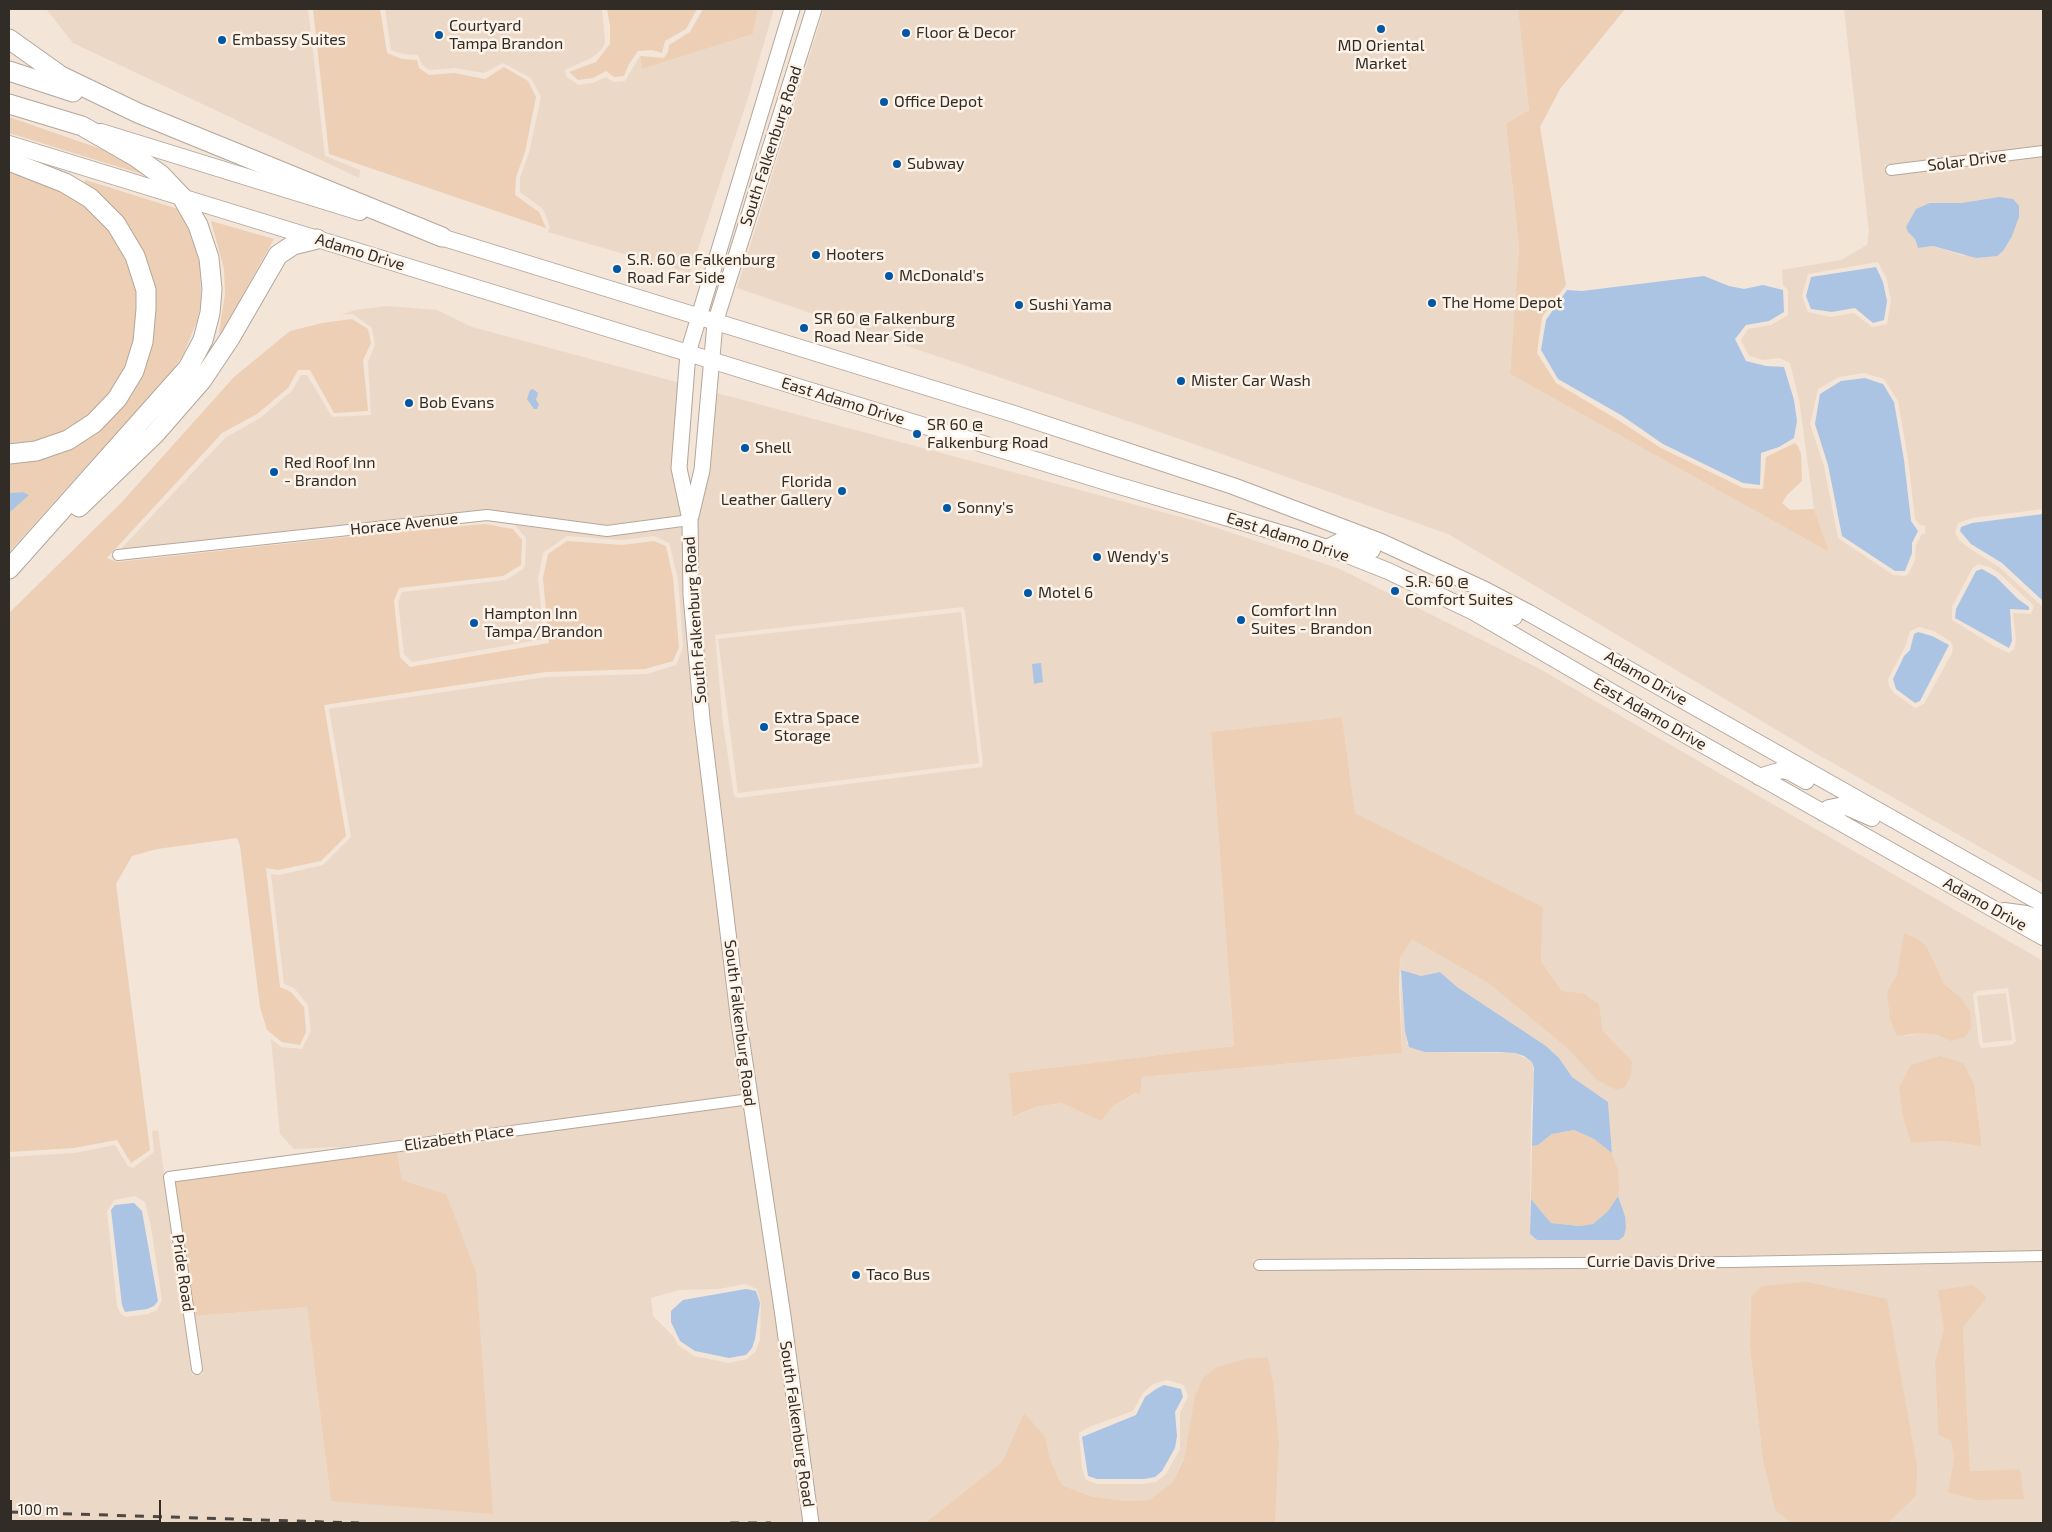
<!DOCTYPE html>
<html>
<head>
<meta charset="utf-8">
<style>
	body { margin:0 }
	#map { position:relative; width:2052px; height:1532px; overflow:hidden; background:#f3e5d8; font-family:"Exo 2",sans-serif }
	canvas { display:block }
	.frame { position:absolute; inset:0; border:10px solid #322c27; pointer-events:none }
	.scale { position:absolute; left:10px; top:1500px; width:151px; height:22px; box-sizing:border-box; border:2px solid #322c27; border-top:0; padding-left:6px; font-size:15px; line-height:18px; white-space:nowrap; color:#322c27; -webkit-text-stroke:4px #fef3e8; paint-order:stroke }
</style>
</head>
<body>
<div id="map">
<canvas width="2052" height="1532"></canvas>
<div class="frame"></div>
<div class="scale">100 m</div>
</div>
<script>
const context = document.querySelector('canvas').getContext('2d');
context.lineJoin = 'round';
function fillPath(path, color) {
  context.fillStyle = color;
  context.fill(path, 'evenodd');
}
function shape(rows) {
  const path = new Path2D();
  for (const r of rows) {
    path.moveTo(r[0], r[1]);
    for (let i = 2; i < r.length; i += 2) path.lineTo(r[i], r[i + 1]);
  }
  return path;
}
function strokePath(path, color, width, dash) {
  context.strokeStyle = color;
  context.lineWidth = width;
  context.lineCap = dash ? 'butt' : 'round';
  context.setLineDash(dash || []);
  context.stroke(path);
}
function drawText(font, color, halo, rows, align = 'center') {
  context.font = font + ' "Exo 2",sans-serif';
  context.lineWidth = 5;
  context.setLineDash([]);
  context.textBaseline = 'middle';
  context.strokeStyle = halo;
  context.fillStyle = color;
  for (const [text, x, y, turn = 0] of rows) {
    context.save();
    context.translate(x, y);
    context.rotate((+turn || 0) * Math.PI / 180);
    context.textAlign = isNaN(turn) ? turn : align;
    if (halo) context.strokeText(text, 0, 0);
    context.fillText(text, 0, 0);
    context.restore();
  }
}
const built = shape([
	[46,9,308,9,325,156,360,170,359,178,73,43],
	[385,9,602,9,605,42,602,49,593,57,565,70,566,76,578,85,593,83,606,77,613,82,625,81,640,56,642,69,753,34,758,9,774,9,747,101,690,273,548,232,550,227,543,209,520,192,520,178,529,153,541,97,531,78,503,63,484,73,455,68,430,70,422,65,418,55,403,54,391,50],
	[824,9,1518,9,1529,110,1506,125,1519,247,1510,374,1829,552,1814,509,1799,399,1790,363,1779,358,1763,360,1749,356,1741,340,1748,329,1771,325,1788,315,1788,290,1783,285,1782,270,1841,260,1867,245,1869,232,1844,9,2043,9,2043,146,1885,165,1887,176,2043,157,2043,509,1972,518,1958,523,1955,532,1959,540,1969,548,1999,567,2043,607,2043,883,1817,754,1448,534,1157,431,737,288],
	[1999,197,1964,256,1933,246,1918,248,1915,239,1930,203,1961,203],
	[1878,262,1887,280,1891,300,1887,324,1872,327,1854,313,1831,317,1808,312,1802,296,1808,274],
	[1864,373,1884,379,1898,401,1908,459,1915,519,1919,524,1925,526,1925,534,1922,534,1916,545,1915,560,1909,573,1905,576,1893,575,1838,538,1824,466,1810,424,1818,389,1839,377],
	[1978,564,1990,567,1999,573,2034,606,2031,614,2013,613,2016,641,2014,649,2009,653,1994,646,1952,620,1952,607,1972,569],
	[1919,627,1934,631,1950,641,1953,646,1952,653,1924,704,1915,708,1894,693,1889,686,1888,679,1905,647,1910,631],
	[387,306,437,310,472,327,680,383,683,515,607,525,486,509,121,549,225,438,260,418,292,391,301,375,307,375,332,417,371,415,368,362,375,345,372,328,353,314,341,315,355,310],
	[713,392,1196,521,1340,569,1540,669,2043,961,2043,1251,1726,1256,1253,1259,1254,1270,1732,1268,2043,1262,2043,1523,1888,1523,1916,1496,1751,1297,1750,1348,1763,1461,1775,1510,1791,1523,1275,1523,1279,1444,1274,1386,1268,1357,1217,1367,1187,1442,1184,1458,1173,1482,1149,1500,1125,1501,1090,1496,1062,1485,1050,1459,1045,1436,1024,1413,1002,1462,925,1523,816,1523,755,1098,707,719,697,595,696,524],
	[963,607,965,611,983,763,982,767,738,798,734,796,723,724,715,635],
	[1342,717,1355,813,1543,907,1541,961,1562,991,1583,993,1599,1004,1603,1031,1632,1061,1598,1080,1567,1048,1488,983,1412,938,1400,958,1402,1053,1142,1077,1137,1093,1113,1106,1101,1121,1063,1103,1035,1107,1014,1117,1009,1073,1234,1046,1211,732],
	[1927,947,1944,984,1959,996,1950,1041,1938,1035,1921,1033,1905,1036,1887,991,1897,975],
	[1403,970,1412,975,1421,976,1440,972,1457,987,1546,1046,1559,1058,1572,1077,1608,1102,1612,1153,1618,1169,1618,1196,1625,1216,1619,1240,1537,1240,1530,1234,1531,1111,1534,1074,1532,1062,1515,1053,1425,1052,1407,1044,1400,972],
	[2008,988,2016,1041,2012,1045,1982,1048,1979,1044,1973,994,1977,991],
	[1974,1084,1982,1145,1944,1141,1911,1143],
	[1987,1298,1963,1326,1970,1471,2020,1469,1948,1492,1954,1458,1951,1441,1938,1435,1935,1361,1944,1329],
	[1167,1380,1184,1385,1188,1397,1180,1413,1180,1449,1166,1474,1156,1482,1144,1484,1097,1484,1086,1480,1082,1469,1079,1433,1089,1427,1133,1411,1143,1393,1153,1384],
	[515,525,608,536,685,527,744,1094,344,1147,294,1149,280,1134,271,1039,281,1047,302,1049,311,1031,308,1005,294,988,284,984,271,874,279,875,323,865,351,837,329,709,546,677,647,674,676,665,681,653,683,646,678,578,669,543,654,536,622,540,567,536,543,553,538,578,544,639,412,662,404,654,398,602,402,592,506,580,523,569,525,565,526,538],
	[961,612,979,763,738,793,718,639],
	[2006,993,2012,1040,1983,1043,1977,996],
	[745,1105,805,1523,9,1523,9,1157,74,1153,115,1145,128,1166,133,1168,154,1152,152,1131,158,1130,192,1375,203,1374,194,1316,307,1307,331,1501,446,1194,402,1180,397,1152],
	[135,1196,145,1202,151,1227,162,1300,157,1310,148,1314,126,1317,121,1314,117,1306,107,1211,114,1200],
	[745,1284,757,1289,761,1303,760,1339,756,1351,747,1359,729,1363,694,1356,678,1345,674,1337,653,1316,651,1298,679,1290,719,1289]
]);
const green = shape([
	[313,9,380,9,387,53,402,59,417,60,419,68,429,75,454,73,485,79,504,67,528,81,536,97,525,152,516,177,515,195,539,212,546,228,329,154],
	[607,9,697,9,686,29,665,41,662,53,652,50,638,51,629,64,624,76,614,77,606,71,593,78,578,80,569,72,596,62,610,44,610,26],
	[703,9,758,9,753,34,642,69,640,56,664,58,668,52,669,45,690,32],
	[1518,9,1625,9,1560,89,1540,127,1566,285,1542,317,1537,353,1556,383,1618,420,1661,448,1743,488,1763,489,1766,457,1795,443,1798,446,1801,454,1802,481,1787,495,1782,503,1790,510,1814,509,1829,552,1510,374,1519,247,1506,124,1529,110],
	[9,117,101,149,132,165,145,175,9,133],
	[9,166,36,176,97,209,135,271,141,330,122,381,70,434,9,451],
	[86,180,178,209,193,239,200,266,201,302,197,321,184,353,173,370,9,552,9,513,28,495,23,492,9,493,9,460,32,459,124,398,149,287,80,187],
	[211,221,274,239,221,334,219,333,225,294,224,269],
	[352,319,368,329,371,343,363,360,368,411,334,413,310,370,298,370,288,388,257,414,222,433,107,558,117,562,375,534,485,524,513,529,522,540,521,565,503,576,399,588,394,601,400,657,410,667,549,643,543,578,548,554,567,541,622,545,654,541,666,546,673,578,679,647,673,661,645,669,546,672,324,705,346,836,321,861,278,870,266,868,280,987,291,992,304,1007,306,1032,300,1045,282,1042,267,1030,260,1007,240,846,237,838,157,849,132,856,116,884,150,1150,131,1163,117,1140,74,1148,9,1152,9,613,121,503,234,377,290,331,322,323],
	[1342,717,1355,813,1543,907,1541,961,1562,991,1583,993,1599,1004,1603,1031,1632,1061,1631,1075,1625,1087,1617,1090,1597,1080,1567,1048,1488,983,1412,939,1400,958,1399,988,1402,1053,1142,1077,1140,1095,1136,1093,1113,1106,1101,1121,1062,1103,1035,1107,1013,1117,1009,1073,1234,1046,1211,732],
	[1904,933,1919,940,1927,947,1944,984,1959,996,1970,1012,1971,1028,1965,1037,1950,1041,1938,1035,1921,1033,1897,1036,1890,1019,1887,991,1897,975],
	[1940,1056,1963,1063,1974,1084,1982,1146,1944,1141,1911,1143,1903,1116,1899,1087,1911,1065],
	[1574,1130,1594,1139,1611,1151,1618,1169,1619,1186,1618,1196,1608,1211,1593,1224,1579,1226,1551,1223,1531,1199,1532,1146,1538,1145,1552,1134],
	[397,1152,402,1180,446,1194,476,1272,493,1514,331,1501,307,1307,194,1316,175,1182],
	[1807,1282,1887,1299,1917,1466,1916,1496,1888,1523,1791,1523,1775,1510,1763,1461,1750,1347,1751,1297,1762,1286],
	[1973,1285,1987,1298,1963,1327,1970,1471,2020,1469,2024,1499,1977,1500,1948,1492,1954,1458,1951,1441,1938,1435,1935,1361,1944,1329,1938,1290],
	[1268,1357,1274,1386,1279,1444,1275,1523,925,1523,1002,1462,1024,1413,1045,1436,1050,1459,1062,1485,1090,1496,1125,1501,1149,1500,1173,1482,1184,1459,1195,1396,1203,1378,1217,1367,1247,1359]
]);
const water = shape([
	[1999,197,2013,199,2019,206,2019,217,2012,236,2003,251,1997,256,1976,258,1933,246,1918,248,1915,239,1908,232,1906,227,1916,209,1930,203,1961,203],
	[1876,267,1883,282,1887,301,1884,320,1873,323,1855,308,1832,312,1811,309,1806,296,1811,277],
	[1704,276,1729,286,1744,289,1763,285,1783,290,1784,312,1769,321,1746,325,1735,339,1746,361,1766,366,1784,367,1794,400,1797,421,1794,438,1779,447,1761,453,1760,485,1743,483,1663,444,1621,415,1558,379,1541,350,1546,320,1567,290,1582,291],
	[1865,378,1883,384,1894,402,1904,460,1911,521,1918,531,1912,543,1912,553,1905,571,1895,571,1842,536,1828,465,1815,424,1820,394,1841,381],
	[533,389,538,393,536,400,539,404,537,409,534,409,527,399,530,390],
	[23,492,29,495,9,513,9,493],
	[2043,514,2043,601,2002,563,1971,544,1960,531,1961,527,1972,523],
	[1982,569,1996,577,2018,599,2029,607,2029,610,2010,609,2012,641,2009,648,1955,618,1956,609,1976,571],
	[1918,632,1932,636,1949,645,1920,701,1915,703,1896,689,1893,679,1904,656,1910,650,1914,634],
	[1041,663,1043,682,1034,684,1032,664],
	[1401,970,1421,976,1440,972,1457,987,1546,1046,1559,1058,1572,1077,1608,1102,1612,1153,1594,1139,1574,1130,1552,1134,1538,1145,1532,1146,1534,1068,1532,1062,1524,1056,1515,1053,1498,1052,1425,1052,1409,1047,1405,1031],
	[1618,1196,1625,1216,1626,1228,1624,1236,1619,1240,1537,1240,1530,1234,1531,1199,1551,1223,1579,1226,1593,1224,1608,1211],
	[134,1203,142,1211,158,1301,154,1306,147,1309,125,1312,122,1305,111,1210,115,1205],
	[746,1289,756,1291,760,1303,755,1339,752,1348,746,1355,729,1358,695,1351,680,1341,671,1322,671,1311,683,1300],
	[1164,1385,1181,1389,1183,1397,1175,1412,1177,1436,1175,1448,1162,1471,1155,1477,1144,1479,1097,1479,1088,1476,1082,1437,1136,1415,1145,1397,1156,1389]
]);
const street = shape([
	[1891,170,2043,151],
	[118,555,487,515,607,531,690,520],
	[1259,1265,1732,1262,2043,1256],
	[197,1369,169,1177,750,1099]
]);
const secondary = shape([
	[792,9,688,353,679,468,690,520,691,595,702,719,739,1023,783,1316,811,1523],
	[691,516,702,470,715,323,814,9]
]);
const primary = shape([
	[101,132,360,212],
	[9,144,1113,484,1300,539,1345,554,1388,571,1474,612,1663,722,2043,937],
	[431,234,1011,413,1233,486,1381,542,1485,590,1529,613,2043,904],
	[1327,548,1341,541,1355,543,1372,550],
	[1474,612,1480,606,1486,605,1514,617],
	[1759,777,1782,770,1790,772,1806,781],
	[1823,813,1829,808,1839,806,1849,808,1872,818],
	[2004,911,2026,914,2043,920]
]);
const highway = shape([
	[9,39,61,76,138,113,442,237],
	[9,71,73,92],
	[9,104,82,126,136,157,161,175,182,197,198,225,209,258,212,289,210,313,203,340,188,368,9,569],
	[9,161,65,183,90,198,116,224,135,256,146,290,146,309,143,342,134,371,117,399,94,423,68,440,36,451,9,454],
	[79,507,154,435,202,380,230,338,278,255,293,245,317,239]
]);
const rail = shape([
	[9,1512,359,1523],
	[730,1523,771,1523]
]);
const markers = [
	[1381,29,5,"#0057a5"],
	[906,33,5,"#0057a5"],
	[439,35,5,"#0057a5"],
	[222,40,5,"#0057a5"],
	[884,102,5,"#0057a5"],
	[897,164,5,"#0057a5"],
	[816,255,5,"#0057a5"],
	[617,269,5,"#0057a5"],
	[889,276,5,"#0057a5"],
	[1432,303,5,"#0057a5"],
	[1019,305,5,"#0057a5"],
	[804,328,5,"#0057a5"],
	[1181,381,5,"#0057a5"],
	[409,403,5,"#0057a5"],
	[917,434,5,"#0057a5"],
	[745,448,5,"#0057a5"],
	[274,472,5,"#0057a5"],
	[842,491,5,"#0057a5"],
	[947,508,5,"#0057a5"],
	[1097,557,5,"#0057a5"],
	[1395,591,5,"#0057a5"],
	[1028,593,5,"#0057a5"],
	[1241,620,5,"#0057a5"],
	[474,623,5,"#0057a5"],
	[764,727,5,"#0057a5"],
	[856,1275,5,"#0057a5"]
];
const poiNames = [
	["Courtyard",449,26],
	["Tampa Brandon",449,44],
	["Floor & Decor",916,33],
	["Embassy Suites",232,40],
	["MD Oriental",1381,46,"center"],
	["Market",1381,64,"center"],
	["Office Depot",894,102],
	["Subway",907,164],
	["Hooters",826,255],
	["S.R. 60 @ Falkenburg",627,260],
	["Road Far Side",627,278],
	["McDonald's",899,276],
	["The Home Depot",1442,303],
	["Sushi Yama",1029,305],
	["SR 60 @ Falkenburg",814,319],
	["Road Near Side",814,337],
	["Mister Car Wash",1191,381],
	["Bob Evans",419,403],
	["SR 60 @",927,425],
	["Falkenburg Road",927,443],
	["Shell",755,448],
	["Red Roof Inn",284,463],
	["- Brandon",284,481],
	["Florida",832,482,"right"],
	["Leather Gallery",832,500,"right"],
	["Sonny's",957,508],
	["Wendy's",1107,557],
	["S.R. 60 @",1405,582],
	["Comfort Suites",1405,600],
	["Motel 6",1038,593],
	["Comfort Inn",1251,611],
	["Suites - Brandon",1251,629],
	["Hampton Inn",484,614],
	["Tampa/Brandon",484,632],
	["Extra Space",774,718],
	["Storage",774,736],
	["Taco Bus",866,1275]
];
const streetNames = [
	["South Falkenburg Road",771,146,-72],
	["Solar Drive",1967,161,-7],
	["Adamo Drive",360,252,17],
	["East Adamo Drive",843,401,17],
	["Horace Avenue",404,524,-6],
	["East Adamo Drive",1288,537,18],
	["South Falkenburg Road",695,620,-94],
	["Adamo Drive",1646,678,30],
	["East Adamo Drive",1650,714,30],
	["Adamo Drive",1985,904,29],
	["South Falkenburg Road",740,1023,83],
	["Elizabeth Place",459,1138,-8],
	["Currie Davis Drive",1651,1262],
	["Pride Road",183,1273,82],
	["South Falkenburg Road",797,1424,82]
];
fillPath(built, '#ecd8c7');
fillPath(green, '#eccfb4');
fillPath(water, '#abc4e3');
strokePath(street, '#b4a69a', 12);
strokePath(secondary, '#b4a69a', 17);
strokePath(primary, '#b4a69a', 18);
strokePath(highway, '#b4a69a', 21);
strokePath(street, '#fff', 10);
strokePath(secondary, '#fff', 15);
strokePath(primary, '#fff', 16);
strokePath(highway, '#fff', 19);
strokePath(rail, '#4f4842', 3, [9, 9]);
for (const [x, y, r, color] of markers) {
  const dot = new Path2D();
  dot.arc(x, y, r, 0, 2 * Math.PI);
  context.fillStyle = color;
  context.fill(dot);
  strokePath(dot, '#fef3e8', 2);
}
drawText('16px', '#322c27', '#fef3e8', poiNames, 'left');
drawText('16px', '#322c27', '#fef3e8', streetNames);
</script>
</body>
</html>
